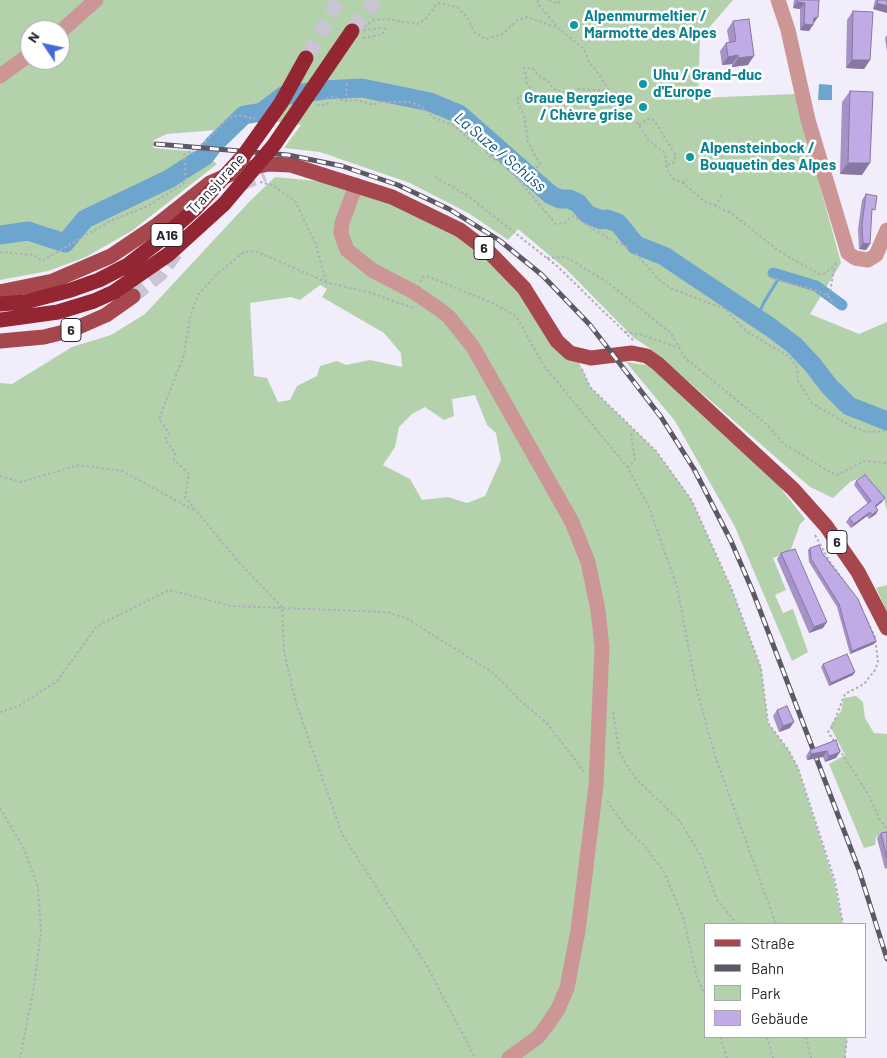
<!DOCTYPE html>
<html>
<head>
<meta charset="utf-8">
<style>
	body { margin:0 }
	#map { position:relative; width:887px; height:1058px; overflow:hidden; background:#f1edfa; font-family:Barlow,sans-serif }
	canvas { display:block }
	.legend { position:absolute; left:704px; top:923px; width:162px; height:115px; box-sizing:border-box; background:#fff; border:1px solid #a9a8ac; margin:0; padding:6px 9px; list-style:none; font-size:15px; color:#292530 }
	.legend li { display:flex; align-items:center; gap:10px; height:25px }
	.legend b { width:25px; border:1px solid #a9a8ac }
	.north { position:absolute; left:20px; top:20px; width:50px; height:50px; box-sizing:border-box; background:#fff; border:1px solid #a9a8ac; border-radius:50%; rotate:304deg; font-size:14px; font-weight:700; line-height:20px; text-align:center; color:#292530 }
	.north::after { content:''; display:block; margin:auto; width:18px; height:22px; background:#416adc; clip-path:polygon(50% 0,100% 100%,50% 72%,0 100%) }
</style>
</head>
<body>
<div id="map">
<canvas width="887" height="1058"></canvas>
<ul class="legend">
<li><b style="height:6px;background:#a5474d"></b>Straße</li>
<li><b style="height:6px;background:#5d5964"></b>Bahn</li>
<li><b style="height:14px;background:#b3d2ac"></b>Park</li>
<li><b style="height:14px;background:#c0abe6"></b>Gebäude</li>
</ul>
<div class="north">N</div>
</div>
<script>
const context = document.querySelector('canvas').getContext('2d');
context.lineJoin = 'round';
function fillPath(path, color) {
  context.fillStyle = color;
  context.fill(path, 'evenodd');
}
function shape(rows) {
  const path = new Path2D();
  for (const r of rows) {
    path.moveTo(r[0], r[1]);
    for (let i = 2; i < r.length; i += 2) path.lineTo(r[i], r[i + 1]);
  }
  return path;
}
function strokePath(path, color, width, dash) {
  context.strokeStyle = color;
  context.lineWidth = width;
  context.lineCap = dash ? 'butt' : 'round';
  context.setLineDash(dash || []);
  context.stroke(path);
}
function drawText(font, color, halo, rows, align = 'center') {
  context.font = font + ' Barlow,sans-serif';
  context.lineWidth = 5;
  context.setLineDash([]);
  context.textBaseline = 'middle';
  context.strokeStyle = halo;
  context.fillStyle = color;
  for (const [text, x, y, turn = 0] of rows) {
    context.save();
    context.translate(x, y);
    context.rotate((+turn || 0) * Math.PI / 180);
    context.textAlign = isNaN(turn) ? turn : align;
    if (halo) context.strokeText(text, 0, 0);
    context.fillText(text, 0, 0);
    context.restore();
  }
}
const green = shape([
	[0,0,733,0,700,38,698,98,795,94,841,263,810,314,859,334,887,322,887,511,884,498,862,477,850,482,833,498,810,487,651,349,634,338,567,270,518,229,508,240,470,214,410,183,320,152,284,148,301,125,263,120,217,130,167,134,154,140,153,148,200,152,217,164,133,230,86,257,48,271,0,280],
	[30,30,60,30,60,60,30,60],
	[275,177,356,185,474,240,576,356,590,387,656,451,681,485,692,501,732,590,761,668,768,723,789,751,798,768,834,881,843,924,706,924,706,1037,847,1037,845,1058,0,1058,0,383,12,384,72,347,111,335,145,314,250,201],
	[320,285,327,289,322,297,384,333,401,353,402,367,370,360,346,365,337,361,320,366,317,376,297,386,290,400,278,402,267,378,254,376,250,303,291,297,300,300],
	[475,395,487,425,496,433,501,460,485,496,467,503,448,497,422,500,410,479,383,465,395,447,399,427,412,414,425,407,444,420,454,416,452,399],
	[626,362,646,365,662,375,779,486,805,519,800,524,790,552,773,558,786,590,775,595,783,613,793,609,808,652,792,661,735,527,675,421],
	[887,585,887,612,876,588],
	[856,696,863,702,865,718,874,733,887,734,887,833,876,837,875,845,864,848,829,764,845,755,830,726,841,711,844,698]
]);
const water = shape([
	[819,84,832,85,832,100,818,100]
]);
const stream = shape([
	[757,319,763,304,780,276]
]);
const canal = shape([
	[773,273,816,286,842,305]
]);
const river = shape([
	[0,235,28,231,65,243,85,219,169,179,205,156,214,144,244,115,262,112,283,96,323,90,362,88,430,102,459,114,551,195,560,199,569,199,578,203,587,214,601,220,607,219,618,223,636,245,664,256,770,327,794,345,812,364,829,386,849,406,887,421]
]);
const majorTunnel = shape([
	[240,184,264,174],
	[133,296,160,274,180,247]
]);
const highwayTunnel = shape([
	[353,29,376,0],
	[308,55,339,0]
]);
const path = shape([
	[538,0,538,4,558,28,584,49,589,62,598,73,621,110,636,121,649,141,665,153,667,170,672,178,683,183,704,201,731,213,779,251,819,274,826,273,838,261],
	[549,0,557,4,561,0],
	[363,38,381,35,384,32,385,29,383,28,364,30,366,25,374,20,387,19,417,24,425,20,437,4,440,3,457,7,467,17,474,32,486,39,502,34,518,20,527,17,558,28],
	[346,101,347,82],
	[617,103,627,96],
	[317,105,327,105,328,98,334,97,344,101,357,100,374,105,379,102,410,102,421,106,434,118,453,125,474,143,481,145,492,159,503,162,556,224,564,223,573,216,611,240],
	[639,125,648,119,654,120,676,156,673,163,667,165],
	[435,177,468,196,557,266,633,340],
	[521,181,540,164,528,142,524,116,517,101,518,97,522,96,535,100,537,98,527,83,524,68,532,68,538,75,549,82,554,89,561,92,569,92,577,89,607,91],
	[260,182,272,185,295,201,316,245,326,282],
	[683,183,687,179],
	[715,206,722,195],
	[616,242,630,248],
	[0,252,34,255,42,261,110,221,148,206,182,185,186,180,184,155,204,143,227,119,238,115,255,119],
	[636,253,657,278,670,288,725,309,746,331,790,357,797,368,798,381,812,403,849,425,866,432,887,431],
	[547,258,566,257,607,282,671,333,685,358,766,424,784,444,830,472,837,475,864,461,887,463],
	[771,278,814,290,827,295,832,301],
	[420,282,424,276,427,276,495,304,516,316,544,366,628,468,649,507,677,587,696,687,715,756,776,924],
	[827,295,830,292,834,269],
	[413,308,374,294,326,282,255,251,244,252,218,273,198,295,190,317,184,355,159,419,169,433,165,439,175,453,174,460,189,474,185,497,236,559,282,607,284,651,296,703,342,834,427,966,475,1058],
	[625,332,642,335,680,348],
	[582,369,590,387,656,451,692,501,732,590,761,668,768,723,789,751,798,768,835,881,843,924],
	[628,468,635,459,631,436,635,429],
	[0,476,21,482,79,465,122,471,194,510],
	[815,535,830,562,849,588],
	[0,712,19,706,57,681,97,626,169,590,231,606,386,612,406,618,492,672,522,702,547,723,584,772],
	[613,712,619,751,624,761,636,779,679,820,701,856,717,900,737,924],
	[834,741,828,732,832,727,845,694,864,684,875,670,878,662,875,637,865,616],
	[839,749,868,794,880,820,887,829],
	[607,801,627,829,643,844,664,872,683,917,697,977,706,998],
	[0,808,24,849,38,887,41,932,33,992,20,1058],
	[720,1037,727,1058],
	[767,1037,773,1058],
	[806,1037,811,1058],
	[845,1058,847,1037]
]);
const minor = shape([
	[778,0,788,30,808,120,848,253,855,258,868,260,876,255,887,230],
	[60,32,96,0],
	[0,76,30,54],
	[356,185,342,223,341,233,347,250,372,270,414,292,439,309,449,317,473,347,572,522,588,562,598,610,602,647,596,786,578,931,571,967,567,988,558,1009,548,1024,538,1037,509,1058]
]);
const major = shape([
	[0,292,53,281,111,256,157,225,210,183,240,170,269,164,291,165,392,197,460,230,489,252,524,288,557,341,570,353,591,358,632,353,647,356,658,364,793,489,826,526,858,572,887,628],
	[0,341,44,337,72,330,106,315,133,296]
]);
const highway = shape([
	[0,304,25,302,71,290,99,280,128,265,159,241,194,210,244,155],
	[0,320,58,312,94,301,114,292,169,254,224,204]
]);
const rail = shape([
	[156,144,288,155,342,166,398,185,449,209,499,240,542,275,590,325,661,417,694,469,731,541,753,592,859,870,887,959]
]);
const highwayBridge = shape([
	[244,155,281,103,306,58],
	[224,204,274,145,352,31]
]);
const wall = shape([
	[794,0,819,0,814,23,809,31,800,30,800,9,793,8],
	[875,0,887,0,887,13,873,9],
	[853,11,870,60,864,69,846,68,847,20],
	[733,21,748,65,732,67,732,64,722,65,720,51,726,43,729,42,727,30],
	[887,35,887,52,885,38],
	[850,91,862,175,840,174,842,102],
	[866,194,870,244,866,250,859,249,858,229,862,200],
	[856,481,882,502,876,507,878,510,876,514,869,519,867,516,851,528,846,522,849,518,868,504,854,485],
	[810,548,823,554,876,641,874,644,850,654,837,607,809,562,808,550],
	[781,553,823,628,809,633,777,559],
	[823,664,853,675,829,686,821,667],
	[777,710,790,728,779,732,773,716],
	[836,740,836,758,825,762,823,757,807,760,806,756,810,750],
	[887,832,887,868,885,869,877,838,881,833]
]);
const shadedWall = shape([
	[797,2,805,3,800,9,793,8],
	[877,3,887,6,887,13,873,9],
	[818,17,814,23,810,23,814,18],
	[804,24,813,25,809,31,800,30],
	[738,55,732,64,722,65,728,57],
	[754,56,748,65,732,67,738,58],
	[852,60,870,60,864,69,846,68],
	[848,163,870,163,862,175,840,174],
	[863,243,870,244,866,250,859,249],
	[885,498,882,502,872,510,875,506],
	[878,510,876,514,869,519,872,515],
	[870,512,867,516,851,528,854,524],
	[827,622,823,628,809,633,814,627],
	[876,641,874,644,850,654,852,651],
	[855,672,853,675,829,686,831,683],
	[794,722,790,728,779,732,783,726],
	[827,751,823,757,807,760,811,754],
	[840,752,836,758,825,762,829,756]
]);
const building = shape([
	[797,0,819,0,818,17,814,18,813,25,804,24,805,3,797,2,797,0],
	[878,0,887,0,887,6,877,3,878,0],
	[853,11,873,12,870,60,852,60,853,11],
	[749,19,754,56,738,58,738,55,728,57,726,43,736,41,733,21,749,19],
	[850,91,873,92,870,163,848,163,850,91],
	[866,194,877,196,875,210,872,209,870,244,863,243,862,224,866,194],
	[865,475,885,498,875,506,878,510,872,515,870,512,854,524,849,518,871,501,856,481,865,475],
	[819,545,823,554,858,599,876,641,852,651,839,604,811,559,810,548,819,545],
	[795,549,827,622,814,627,781,553,795,549],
	[847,654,855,672,831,683,823,664,847,654],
	[787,706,794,722,783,726,777,710,787,706],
	[836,740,840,752,829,756,827,751,811,754,810,750,836,740],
	[887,832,887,858,881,833,887,832]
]);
const markers = [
	[574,25,5,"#0f9aa8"],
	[643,84,5,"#0f9aa8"],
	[643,107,5,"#0f9aa8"],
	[690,157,5,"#0f9aa8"]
];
const shields = [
	[167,235,32],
	[484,248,20],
	[71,330,20],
	[837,542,20]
];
const shieldNames = [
	["A16",167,235],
	["6",484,248],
	["6",71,330],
	["6",837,542]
];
const cultureNames = [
	["Alpenmurmeltier /",584,16],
	["Marmotte des Alpes",584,33],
	["Uhu / Grand-duc",653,75],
	["d'Europe",653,92],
	["Graue Bergziege",633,98,"right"],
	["/ Chèvre grise",633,115,"right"],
	["Alpensteinbock /",700,148],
	["Bouquetin des Alpes",700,165]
];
const streetNames = [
	["Transjurane",216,184,-47]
];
const waterNames = [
	["La Suze / Schüss",500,152,40]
];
fillPath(green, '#b3d2ac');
fillPath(water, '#6da5cf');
strokePath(stream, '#6da5cf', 3);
strokePath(canal, '#6da5cf', 11);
strokePath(river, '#6da5cf', 19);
strokePath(majorTunnel, '#c9c5d2', 15, [15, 8]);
strokePath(highwayTunnel, '#c9c5d2', 15, [15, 8]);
strokePath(path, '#b0acb9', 2, [2.5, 2.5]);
strokePath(minor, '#cc9696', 15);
strokePath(major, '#a5474d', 15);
strokePath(highway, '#942533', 15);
strokePath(rail, '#5d5964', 5);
strokePath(rail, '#fff', 3, [9]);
strokePath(highwayBridge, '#942533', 15);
fillPath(wall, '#a593c6');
fillPath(shadedWall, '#8678a1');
fillPath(building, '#c0abe6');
strokePath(building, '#8678a1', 1);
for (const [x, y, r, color] of markers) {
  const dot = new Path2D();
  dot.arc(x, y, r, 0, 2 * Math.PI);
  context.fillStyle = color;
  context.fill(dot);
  strokePath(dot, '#fff', 2);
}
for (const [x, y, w] of shields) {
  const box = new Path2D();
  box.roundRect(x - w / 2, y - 11.5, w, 23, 4);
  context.fillStyle = '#fff';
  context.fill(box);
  strokePath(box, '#292530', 1);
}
drawText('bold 14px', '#292530', null, shieldNames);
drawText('bold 15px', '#0d838f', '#fff', cultureNames, 'left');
drawText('15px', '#292530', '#fff', streetNames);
drawText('italic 16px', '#0e517a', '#fff', waterNames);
</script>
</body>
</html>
